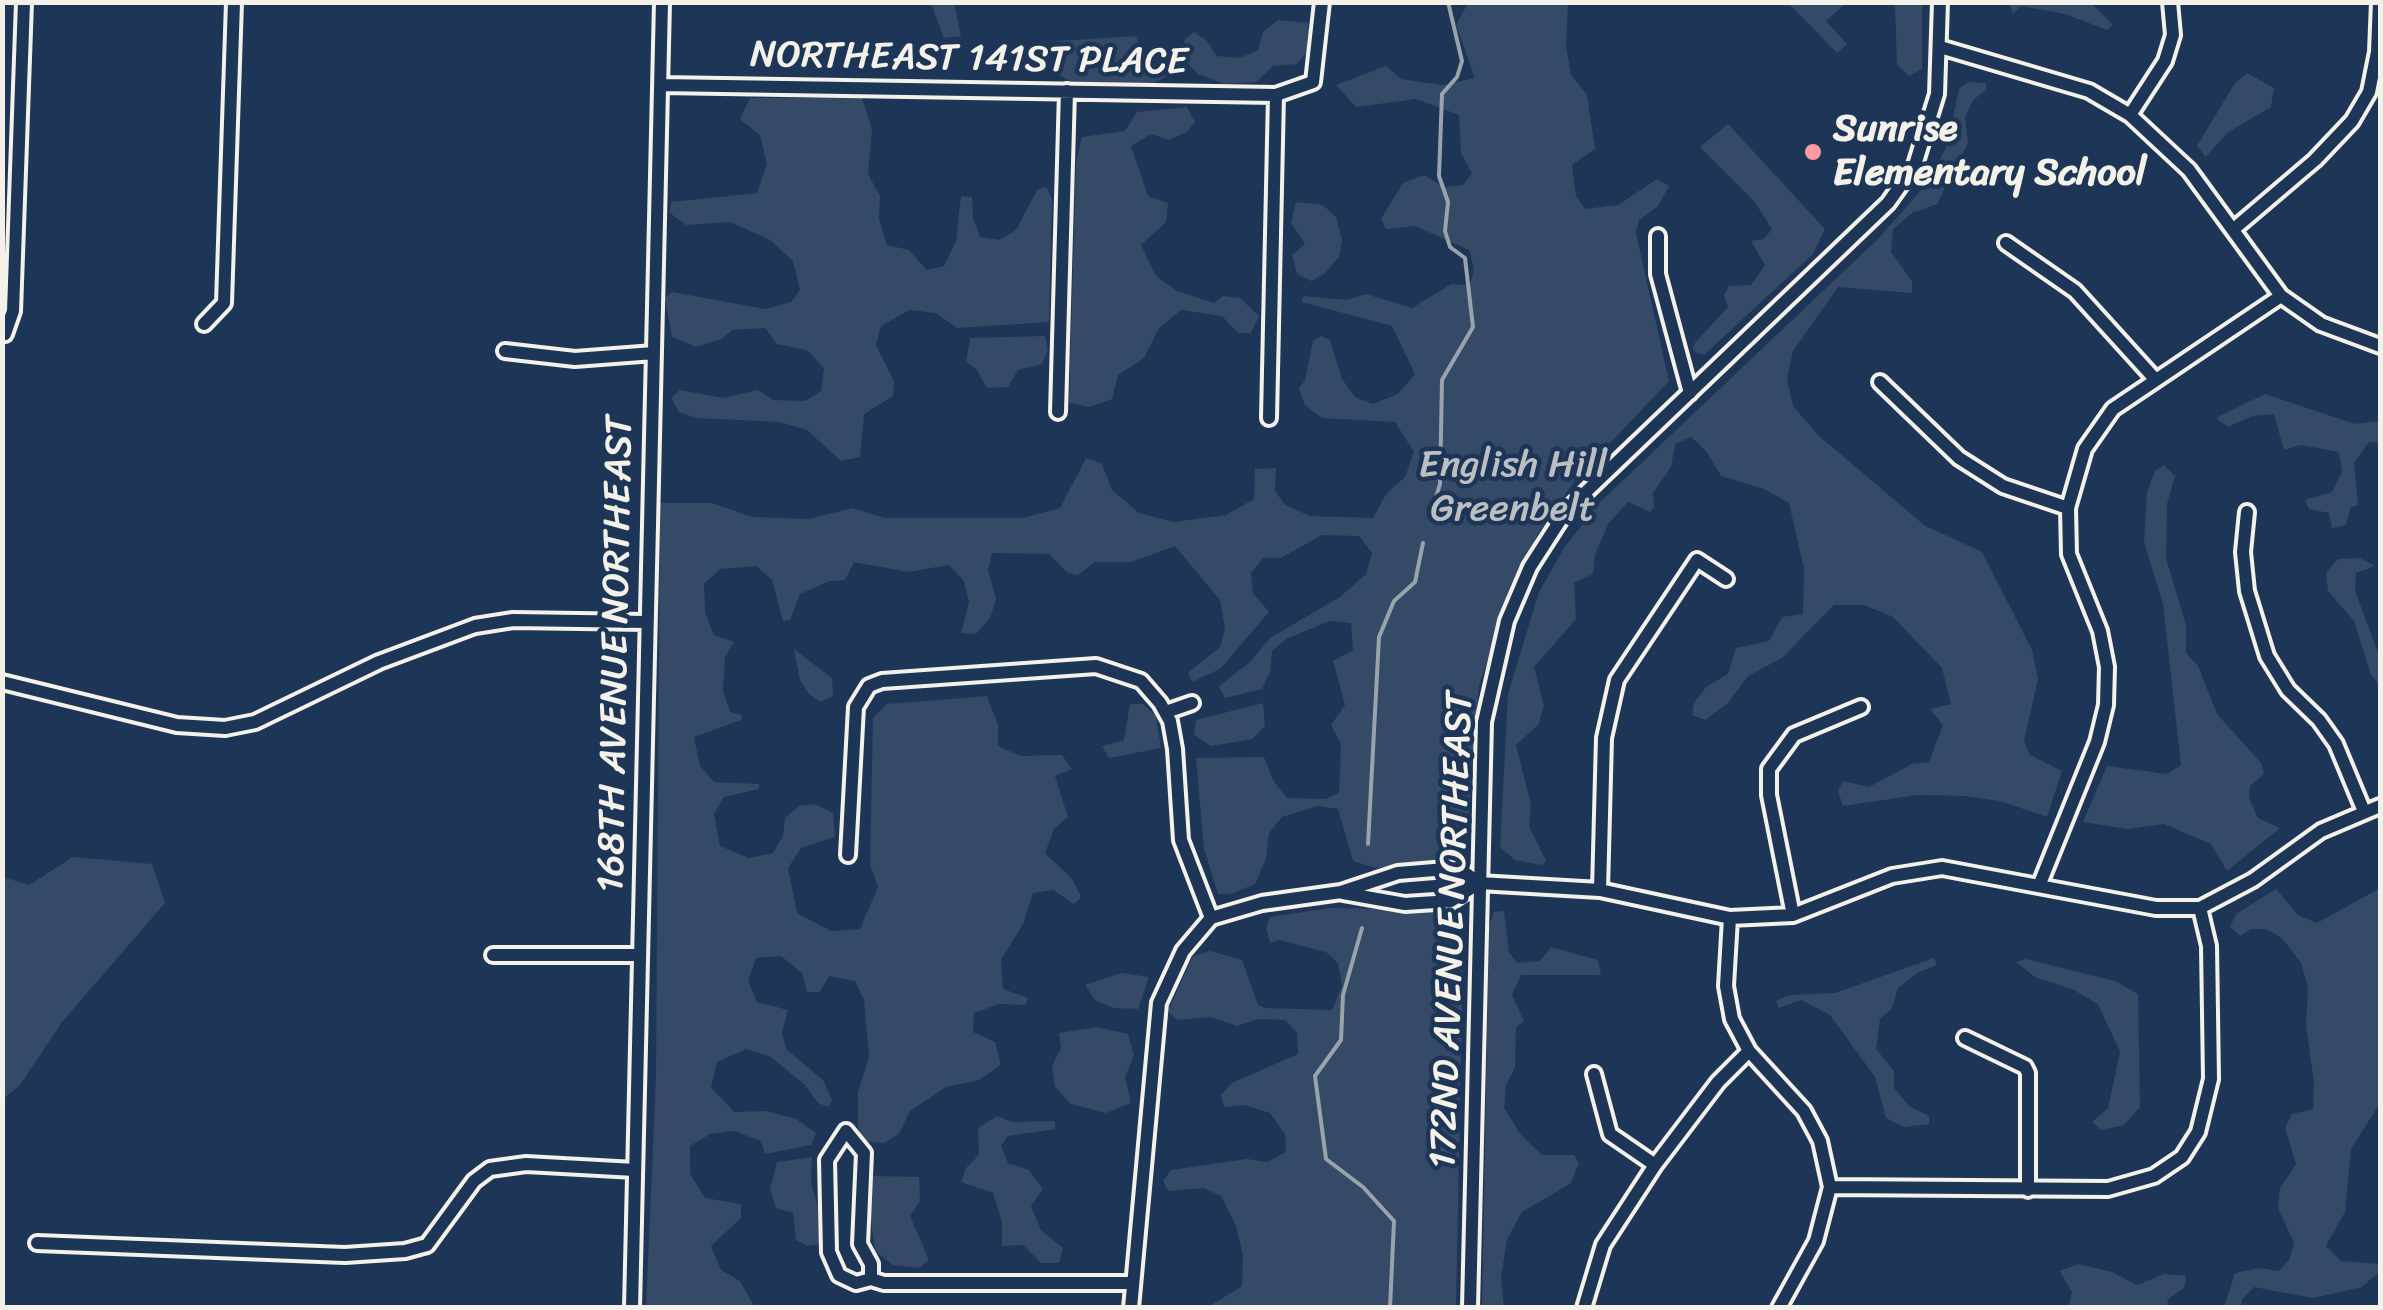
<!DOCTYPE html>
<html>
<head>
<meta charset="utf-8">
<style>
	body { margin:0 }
	#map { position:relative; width:2383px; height:1310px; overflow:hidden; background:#1d3557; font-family:Sriracha,sans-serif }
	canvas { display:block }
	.frame { position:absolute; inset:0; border:5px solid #f4f1e8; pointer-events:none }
</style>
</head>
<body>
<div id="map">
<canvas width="2383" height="1310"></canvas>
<div class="frame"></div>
</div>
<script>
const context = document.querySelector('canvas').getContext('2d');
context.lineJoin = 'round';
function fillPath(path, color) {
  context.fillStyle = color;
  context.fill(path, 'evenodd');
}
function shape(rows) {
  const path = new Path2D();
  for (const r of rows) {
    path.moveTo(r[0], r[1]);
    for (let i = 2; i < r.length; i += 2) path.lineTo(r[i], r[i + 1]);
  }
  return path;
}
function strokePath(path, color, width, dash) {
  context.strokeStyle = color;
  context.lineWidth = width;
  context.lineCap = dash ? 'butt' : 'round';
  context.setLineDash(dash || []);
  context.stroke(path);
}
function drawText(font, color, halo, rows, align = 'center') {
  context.font = font + ' Sriracha,sans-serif';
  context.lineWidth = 9;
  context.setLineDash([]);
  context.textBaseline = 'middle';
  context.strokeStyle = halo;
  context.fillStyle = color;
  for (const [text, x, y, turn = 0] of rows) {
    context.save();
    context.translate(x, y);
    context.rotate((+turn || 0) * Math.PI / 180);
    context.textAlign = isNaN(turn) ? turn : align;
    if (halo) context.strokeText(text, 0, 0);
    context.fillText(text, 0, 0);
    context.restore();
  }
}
const green = shape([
	[931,3,954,3,961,36,944,38],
	[1468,3,1568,3,1566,46,1571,75,1587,95,1595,149,1572,165,1576,196,1585,209,1618,205,1657,179,1669,186,1658,206,1639,220,1636,233,1669,381,1577,478,1539,532,1518,576,1479,685,1465,857,1376,868,1353,861,1338,809,1317,806,1282,817,1269,833,1266,859,1255,884,1231,894,1218,894,1204,849,1196,758,1264,757,1273,780,1287,798,1326,799,1339,793,1341,744,1331,725,1345,705,1333,661,1353,650,1351,623,1330,621,1286,639,1272,651,1270,672,1262,689,1225,698,1219,686,1249,663,1270,638,1340,597,1366,574,1372,553,1359,536,1322,535,1281,558,1263,558,1251,573,1253,593,1269,612,1220,669,1192,682,1188,673,1220,647,1225,629,1220,600,1175,546,1131,562,1095,562,1078,575,1068,573,1049,554,992,553,988,570,996,599,990,618,976,634,961,633,969,602,964,581,949,565,908,572,854,562,845,580,829,581,800,594,790,620,783,621,772,580,756,566,720,569,704,584,705,613,714,635,734,642,725,657,723,691,730,712,742,715,741,720,694,737,700,766,714,782,759,784,759,789,724,797,714,814,720,846,749,858,773,853,783,836,785,818,799,806,815,804,833,813,835,837,801,848,788,868,797,913,831,931,860,929,878,887,870,864,873,718,887,704,987,696,998,725,998,746,1021,756,1062,755,1072,769,1055,776,1068,817,1054,829,1045,853,1072,879,1081,897,1074,904,1053,890,1033,893,1023,924,1001,960,1003,989,1028,998,1025,1005,999,1004,974,1013,973,1032,995,1042,1001,1065,979,1080,946,1087,910,1111,899,1134,884,1143,863,1141,858,1126,858,1092,869,1057,864,1000,855,981,829,976,820,992,807,992,802,973,781,956,756,958,748,981,757,1002,788,1010,782,1033,786,1049,823,1080,832,1100,828,1107,818,1103,805,1085,771,1057,746,1049,717,1062,711,1087,734,1112,766,1111,796,1119,816,1133,811,1145,765,1154,761,1141,734,1131,710,1134,690,1146,690,1174,705,1198,741,1204,741,1218,711,1246,721,1270,740,1281,754,1306,646,1307,656,1077,660,503,712,503,752,517,809,519,852,508,885,518,1023,518,1060,508,1086,458,1102,464,1112,490,1139,513,1174,522,1226,515,1254,499,1255,469,1276,468,1275,491,1285,505,1310,516,1373,518,1386,494,1405,477,1414,452,1395,422,1322,418,1305,405,1299,389,1305,380,1313,341,1321,336,1330,340,1342,379,1355,397,1373,404,1398,394,1415,374,1392,326,1302,302,1303,296,1347,300,1366,294,1412,308,1451,284,1470,285,1474,269,1469,250,1415,226,1386,229,1381,219,1403,183,1424,175,1444,187,1463,185,1472,173,1461,153,1459,115,1416,99,1356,107,1336,85,1386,66,1401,79,1442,85,1475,78,1456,25],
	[1788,3,1846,3,1826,21,1847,44,1837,53],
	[1895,3,1922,3,1922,69,1909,76,1897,65],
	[2009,3,2091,3,2113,25,2107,30,2065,14,2021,6,2013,14],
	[1278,20,1308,23,1309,50,1297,64,1273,66,1256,82,1224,84,1198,74,1181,57,1185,39,1194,32,1206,40,1217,56,1240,58,1258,50,1263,32],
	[1136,36,1142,53,1159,66,1166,77,1153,83,1074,83,1057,74,1057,41],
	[2247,73,2274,88,2271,107,2227,133,2206,157,2197,146,2235,83],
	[1968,82,1986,83,1986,90,1973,100,1965,118,1968,143,1937,204,1912,213,1893,229,1891,252,1912,281,1912,293,1838,287,1793,351,1787,379,1793,406,1818,435,1924,525,1982,552,2032,650,2038,679,2024,741,2030,755,2062,771,2047,817,2000,801,1964,796,1917,795,1843,806,1838,791,1843,781,1869,787,1912,764,1929,762,1943,725,1930,709,1951,704,1942,668,1893,617,1864,605,1834,605,1782,658,1748,676,1727,704,1705,720,1692,715,1694,703,1706,687,1728,674,1736,648,1769,641,1782,617,1803,614,1804,569,1789,503,1764,489,1721,476,1707,452,1691,437,1675,444,1671,467,1653,493,1654,507,1650,512,1628,502,1608,524,1595,555,1593,574,1574,583,1576,619,1534,667,1544,706,1538,725,1516,745,1531,805,1529,826,1546,861,1542,865,1515,860,1500,847,1508,694,1539,592,1564,548,1598,504,1879,238,1924,187,1946,148,1959,89],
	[750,98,862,98,872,129,868,174,880,196,879,219,887,245,909,250,927,270,944,266,956,241,961,196,972,197,973,218,980,237,999,240,1016,230,1037,190,1046,187,1052,199,1049,322,957,328,936,313,910,310,881,326,876,345,894,381,893,396,864,414,860,457,841,461,807,430,780,422,696,418,679,412,671,398,680,390,723,398,758,390,773,400,805,401,821,391,824,368,807,350,777,344,765,328,733,330,721,339,696,347,672,337,665,298,672,292,765,309,791,302,800,290,793,261,770,240,730,222,686,225,670,213,671,202,757,193,767,164,760,135,740,119],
	[1187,107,1195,122,1187,132,1169,140,1151,134,1131,146,1148,196,1168,203,1166,222,1141,245,1156,276,1177,291,1214,303,1223,296,1240,298,1259,316,1251,333,1238,333,1222,316,1181,310,1159,328,1144,358,1118,375,1112,399,1090,407,1069,403,1076,161,1082,137,1125,131,1137,112],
	[1728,124,1825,229,1813,254,1705,354,1698,354,1692,349,1695,343,1728,307,1724,295,1729,286,1751,285,1765,265,1751,241,1764,239,1772,229,1754,201,1700,147],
	[1296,202,1323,205,1336,217,1342,240,1339,257,1324,274,1311,281,1297,274,1292,255,1305,244,1291,223],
	[1045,336,1048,350,1042,364,1018,370,1008,387,987,388,976,369,966,362,970,338],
	[2265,394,2355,424,2380,421,2380,443,2369,442,2354,463,2358,505,2351,507,2346,525,2332,528,2329,513,2309,509,2305,500,2332,492,2342,472,2339,452,2301,445,2284,450,2274,414,2252,416,2228,427,2216,418],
	[2164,465,2175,476,2167,504,2166,558,2186,625,2186,653,2198,666,2217,714,2261,763,2264,774,2250,786,2249,798,2258,818,2280,828,2227,871,2211,844,2164,824,2128,829,2083,822,2107,766,2167,774,2181,765,2163,604,2144,542,2147,492,2155,471],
	[2360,558,2375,566,2356,573,2355,591,2380,658,2380,685,2371,675,2354,621,2328,591,2326,573,2338,559],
	[794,649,832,678,833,696,820,702,809,694,800,680],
	[1263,703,1265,726,1252,739,1211,746,1194,735,1196,720],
	[1130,704,1143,704,1156,716,1161,748,1109,758,1102,746,1124,740],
	[73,857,152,864,165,903,62,1022,20,1085,3,1099,3,877,29,885],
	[2380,888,2380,1103,2351,1149,2345,1212,2326,1246,2341,1261,2380,1264,2380,1271,2362,1287,2313,1298,2254,1287,2242,1299,2241,1307,2224,1307,2235,1273,2260,1268,2279,1271,2289,1260,2294,1243,2278,1208,2280,1188,2296,1164,2285,1128,2292,1114,2313,1109,2314,1083,2306,1025,2308,987,2301,963,2282,938,2266,929,2251,929,2240,936,2230,927,2236,914,2276,889,2298,915,2317,923],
	[1330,908,1436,910,1452,925,1463,953,1456,1307,1208,1307,1242,1286,1243,1256,1236,1226,1221,1196,1204,1188,1168,1191,1163,1181,1171,1170,1247,1159,1267,1162,1286,1152,1285,1134,1270,1113,1244,1105,1224,1107,1221,1095,1232,1083,1298,1054,1297,1033,1285,1020,1258,1019,1237,1026,1211,1017,1177,1020,1168,1011,1193,956,1210,951,1242,960,1258,1005,1266,1008,1332,1010,1342,986,1338,963,1326,952,1279,940,1270,943,1266,928,1270,917],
	[1504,911,1509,952,1517,963,1540,961,1551,947,1598,960,1601,975,1521,975,1512,995,1524,1021,1516,1027,1515,1067,1506,1085,1504,1108,1521,1135,1542,1155,1574,1155,1579,1164,1570,1184,1522,1212,1507,1239,1501,1278,1504,1307,1482,1307,1489,927,1494,912],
	[1934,958,1937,965,1919,972,1898,988,1892,1008,1880,1019,1876,1049,1894,1071,1894,1088,1910,1107,1929,1116,1929,1124,1904,1127,1886,1118,1875,1077,1830,1015,1801,1000,1779,1008,1776,1001,1789,995,1835,993],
	[2026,959,2115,981,2138,994,2140,1107,2124,1125,2101,1130,2092,1122,2108,1108,2120,1052,2098,1004,2072,989,2035,977,2016,962],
	[1121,973,1149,977,1138,1009,1114,1008,1095,1000,1085,985],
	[1097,1027,1128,1034,1134,1055,1125,1077,1131,1103,1106,1113,1071,1104,1055,1087,1052,1066,1061,1048,1059,1033],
	[997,1116,1012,1122,1055,1121,1055,1129,1008,1136,1001,1146,1008,1163,1029,1170,1043,1189,1031,1206,1041,1230,1063,1248,1059,1263,1041,1263,1023,1245,1002,1246,1002,1222,993,1193,961,1182,966,1168,979,1155,978,1128],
	[812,1157,811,1183,821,1217,820,1244,807,1246,796,1240,793,1213,776,1208,770,1189,777,1162],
	[871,1176,919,1177,920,1201,910,1216,929,1260,919,1268,893,1265,875,1251,868,1197],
	[2078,1264,2112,1272,2137,1285,2164,1274,2186,1276,2184,1288,2168,1299,2167,1307,2069,1307,2072,1292,2060,1271]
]);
const stream = shape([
	[1431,514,1440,484,1442,380,1473,327,1465,258,1450,247,1445,231,1448,202,1439,176,1442,94,1457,77,1462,61,1448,2],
	[1368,844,1379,637,1394,601,1415,582,1423,543],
	[1362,928,1343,995,1341,1040,1315,1076,1326,1159,1363,1187,1394,1221,1390,1308]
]);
const street = shape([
	[1940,47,2089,91,2130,115,2189,170,2281,296,2321,324,2380,346],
	[661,85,1276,95,1313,82,1322,2],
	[2130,115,2165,61,2173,35,2170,2],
	[2235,228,2315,160,2352,121,2369,92,2377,52,2379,2],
	[1658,236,1658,274,1690,393],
	[2006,243,2075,291,2154,378],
	[204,324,224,303,234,2],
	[5,334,13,311,24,2],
	[505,351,575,359,654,353],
	[1880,382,1959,458,2003,486,2068,508],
	[1058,412,1067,91],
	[1269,418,1276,95],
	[2247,512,2243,552,2247,591,2267,656,2288,690,2319,720,2336,744,2363,809],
	[2,682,177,725,225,728,255,722,379,662,475,626,513,620,646,622],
	[1166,712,1192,703],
	[848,855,856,707,869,686,882,681,1096,666,1141,681,1160,703,1170,721,1175,749,1181,840,1211,918,1183,951,1159,1003,1131,1308],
	[2039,886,2097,742,2106,705,2107,667,2100,631,2069,554,2068,508,2085,449,2113,409,2281,296],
	[1600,890,1604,738,1617,680,1697,560,1726,579],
	[1343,893,1405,904,1451,901,1479,883],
	[1793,915,1769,795,1769,769,1794,735,1861,707],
	[1211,918,1262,903,1341,892,1398,873,1458,868,1479,883,1600,890,1730,918,1793,915,1892,876,1942,868,2156,908,2200,908,2253,880,2321,831,2380,806],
	[1730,918,1726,986,1732,1019,1749,1051,1804,1111,1820,1141,1830,1187,1816,1241,1779,1308],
	[493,955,639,955],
	[1965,1038,2025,1067,2028,1073,2028,1190],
	[1594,1074,1610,1134,1655,1165],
	[1830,1187,2108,1189,2154,1176,2182,1157,2198,1132,2211,1079,2209,946,2200,908],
	[37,1243,345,1255,405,1251,427,1245,474,1181,490,1169,526,1164,635,1170],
	[871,1279,871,1264,860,1244,864,1153,846,1131,827,1160,829,1252,839,1275,856,1283,871,1279,884,1283,1132,1283],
	[632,1308,662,2],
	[1470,1308,1484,722,1507,621,1530,567,1566,511,1888,203,1915,165,1937,94,1940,2],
	[1584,1308,1603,1245,1655,1165,1718,1082,1749,1051]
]);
const markers = [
	[1813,152,10,"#ff9aa2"]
];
const streetNames = [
	["NORTHEAST 141ST PLACE",969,60,1],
	["168TH AVENUE NORTHEAST",617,654,-89],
	["172ND AVENUE NORTHEAST",1453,930,-88]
];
const poiNames = [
	["Sunrise",1833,130],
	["Elementary School",1833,174]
];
const parkNames = [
	["English Hill",1513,466],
	["Greenbelt",1513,510]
];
fillPath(green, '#354a67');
strokePath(stream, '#9aa2ab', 4);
strokePath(street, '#f4f1e8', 20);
strokePath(street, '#1d3557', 12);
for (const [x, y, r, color] of markers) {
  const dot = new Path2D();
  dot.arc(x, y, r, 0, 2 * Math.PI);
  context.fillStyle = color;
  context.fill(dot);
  strokePath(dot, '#1d3557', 4);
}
drawText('38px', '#f4f1e8', '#1d3557', streetNames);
drawText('bold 38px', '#f4f1e8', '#1d3557', poiNames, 'left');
drawText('38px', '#bbbfc1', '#1d3557', parkNames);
</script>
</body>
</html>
